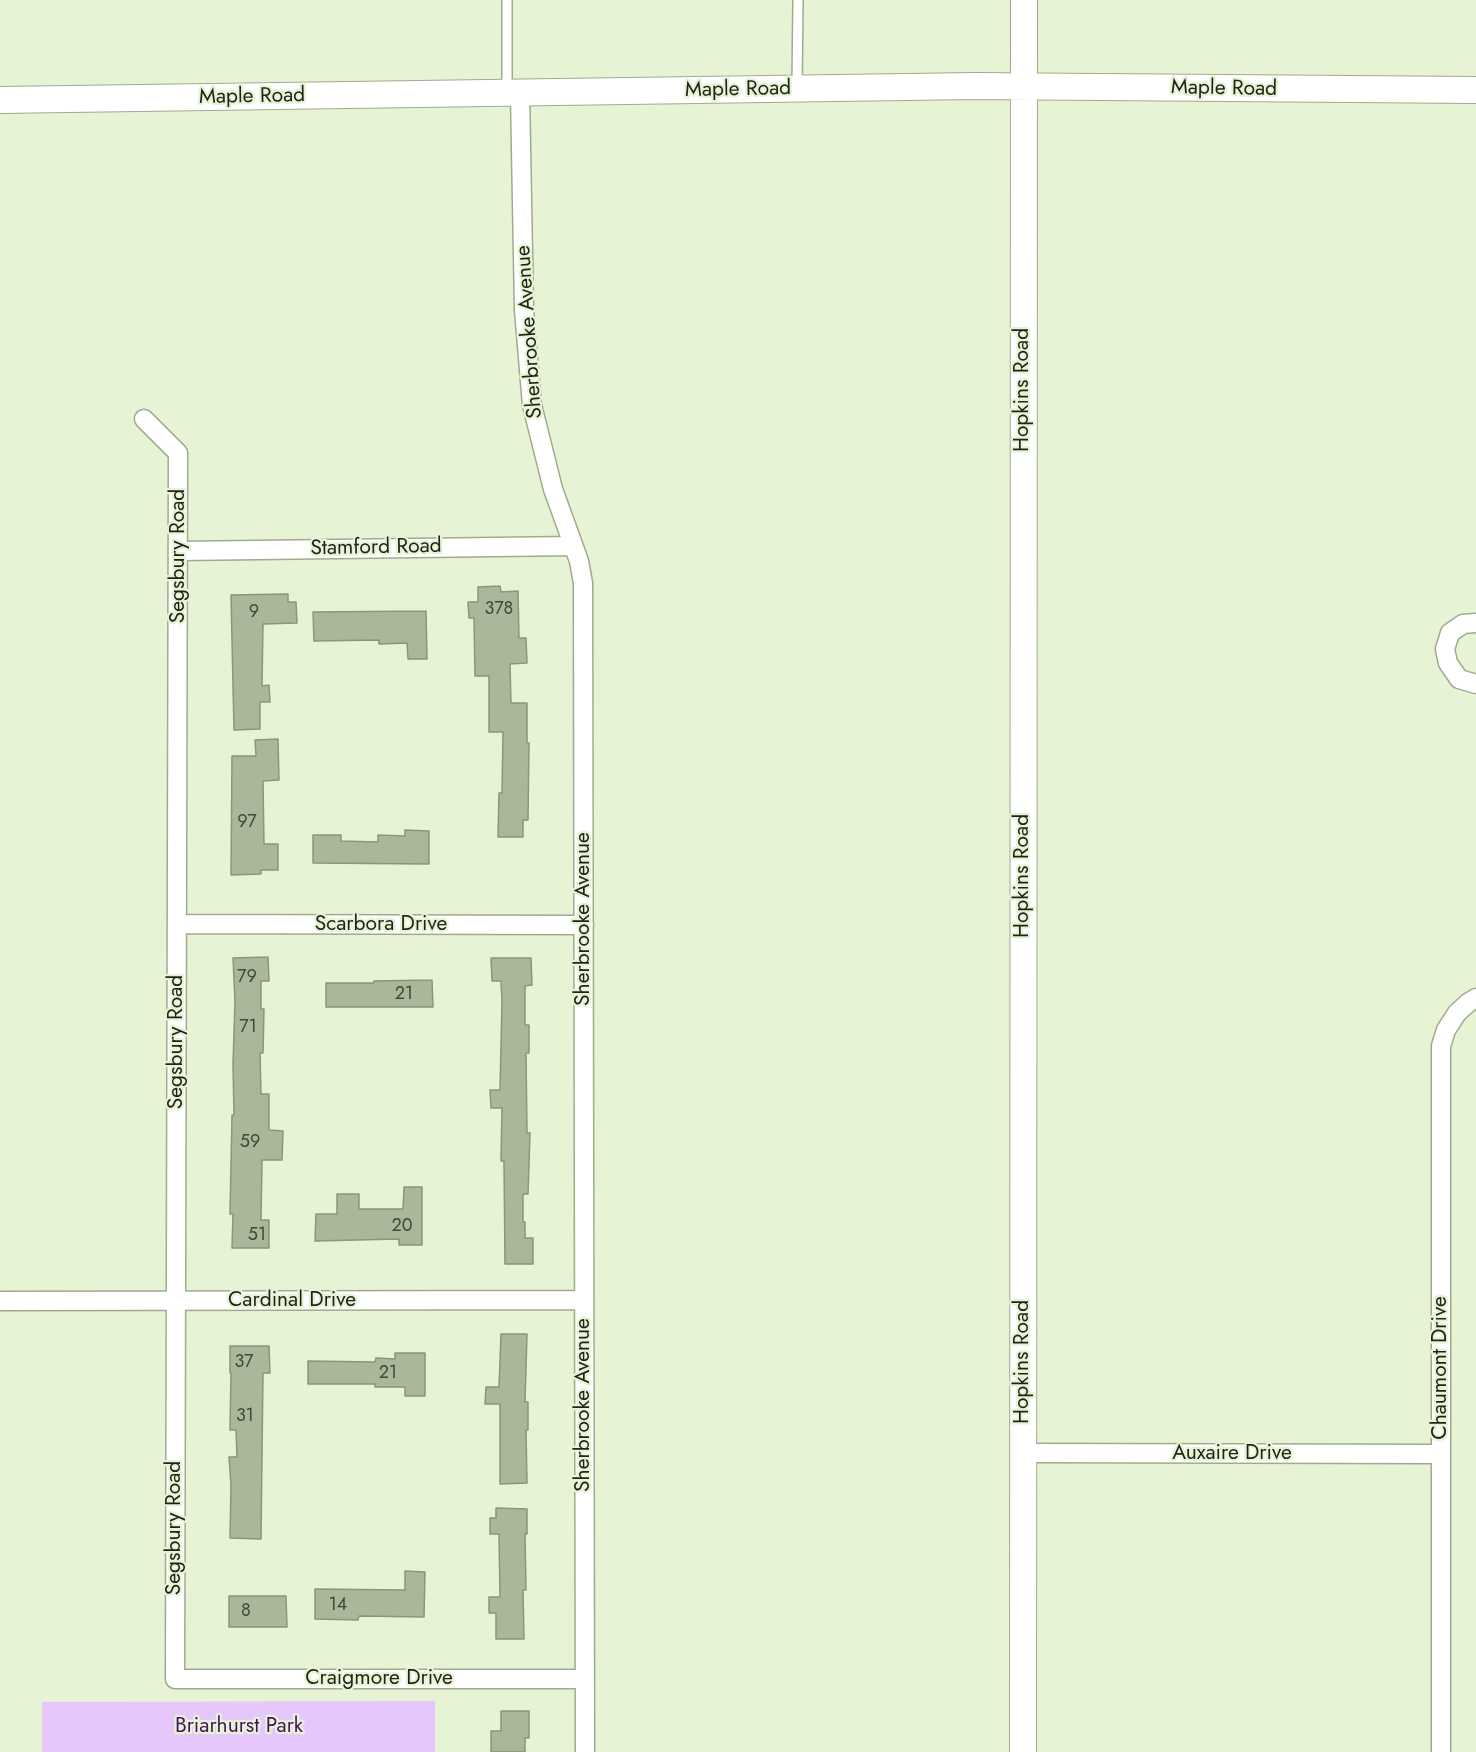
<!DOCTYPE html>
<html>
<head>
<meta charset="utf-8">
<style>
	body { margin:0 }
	canvas { display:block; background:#e7f3d5 }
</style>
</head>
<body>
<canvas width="1476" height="1752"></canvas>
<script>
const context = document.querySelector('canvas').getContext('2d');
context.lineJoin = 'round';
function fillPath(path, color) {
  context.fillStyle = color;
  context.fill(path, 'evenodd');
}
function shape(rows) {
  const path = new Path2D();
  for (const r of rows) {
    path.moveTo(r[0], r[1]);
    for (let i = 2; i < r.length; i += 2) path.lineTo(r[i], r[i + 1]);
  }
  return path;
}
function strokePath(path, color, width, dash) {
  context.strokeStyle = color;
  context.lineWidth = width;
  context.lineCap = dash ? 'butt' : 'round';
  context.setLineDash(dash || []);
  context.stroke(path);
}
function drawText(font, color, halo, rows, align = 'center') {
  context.font = font + ' Jost,sans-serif';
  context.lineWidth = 4.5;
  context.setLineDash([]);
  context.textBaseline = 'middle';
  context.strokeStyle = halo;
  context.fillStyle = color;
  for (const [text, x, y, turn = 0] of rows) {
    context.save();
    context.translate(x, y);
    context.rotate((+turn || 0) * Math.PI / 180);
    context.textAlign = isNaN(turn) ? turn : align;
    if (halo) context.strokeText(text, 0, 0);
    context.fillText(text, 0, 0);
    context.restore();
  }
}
const green = shape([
	[435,1701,435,1752,42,1752,42,1702]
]);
const building = shape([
	[500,586,501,592,518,591,519,638,526,638,527,663,510,664,511,703,527,703,527,743,529,743,528,820,523,820,523,837,498,837,499,793,502,793,503,732,489,732,489,676,475,676,474,618,469,618,468,602,478,602,478,587,500,586],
	[288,594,288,602,296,602,297,623,263,624,262,686,269,685,270,702,260,702,260,729,234,730,231,595,288,594],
	[426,611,427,659,408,659,407,643,379,644,379,640,314,641,313,612,426,611],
	[278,739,279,780,263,781,264,844,278,844,278,870,261,870,261,874,231,875,232,756,256,756,255,740,278,739],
	[405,830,429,831,429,864,313,863,313,835,341,835,341,841,378,842,378,835,405,836,405,830],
	[268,957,269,981,261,981,261,1009,264,1009,263,1053,260,1053,261,1094,269,1094,269,1130,283,1131,282,1160,262,1160,261,1220,269,1220,269,1248,232,1248,233,1214,230,1214,232,1115,234,1115,233,1065,235,1001,233,958,268,957],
	[491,958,531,958,532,985,525,986,525,1025,529,1025,529,1053,526,1053,527,1133,530,1133,528,1194,523,1194,523,1222,525,1222,525,1238,533,1238,533,1264,505,1264,504,1161,501,1161,502,1108,491,1108,490,1090,500,1090,502,1001,501,981,492,981,491,958],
	[432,980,433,1007,326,1007,326,983,374,983,374,981,432,980],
	[404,1187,422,1187,422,1245,399,1245,399,1239,315,1241,316,1214,337,1214,337,1194,359,1194,359,1209,403,1209,404,1187],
	[501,1334,527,1334,525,1402,528,1402,528,1430,526,1430,527,1483,500,1484,500,1404,485,1404,486,1387,499,1387,501,1334],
	[230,1346,269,1346,270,1373,263,1373,261,1539,230,1538,231,1485,229,1457,237,1457,236,1430,230,1430,231,1373,230,1373,230,1346],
	[395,1353,425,1353,425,1396,405,1396,405,1387,375,1387,375,1384,308,1384,308,1361,375,1362,376,1358,395,1359,395,1353],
	[496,1508,527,1509,527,1534,525,1534,526,1590,523,1590,524,1639,496,1639,496,1613,489,1613,489,1597,500,1597,499,1534,490,1534,490,1518,496,1518,496,1508],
	[405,1571,425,1572,424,1617,359,1616,358,1620,315,1619,315,1589,405,1590,405,1571],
	[229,1596,286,1596,287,1627,229,1627,229,1596],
	[501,1711,529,1711,529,1738,525,1738,525,1752,491,1752,491,1731,501,1731,501,1711]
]);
const lane = shape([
	[797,88,798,0],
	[507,91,507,0]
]);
const street = shape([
	[520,93,524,310,532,405,553,489,579,561,583,583,585,1752],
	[144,419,178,453,175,1679,584,1679],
	[179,551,573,546],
	[1476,623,1463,624,1450,633,1445,649,1448,663,1459,679,1476,684],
	[178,924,584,925],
	[0,1301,584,1300],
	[1023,1453,1441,1454],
	[1441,1752,1441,1046,1446,1030,1457,1013,1468,1003,1476,998]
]);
const secondary = shape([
	[0,100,976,86,1476,90],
	[1023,1752,1024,0]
]);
const numberNames = [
	["378",499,610],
	["9",254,613],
	["97",247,823],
	["79",247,978],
	["21",404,995],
	["71",248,1028],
	["59",250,1143],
	["20",402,1227],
	["51",257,1236],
	["37",244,1363],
	["21",388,1374],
	["31",245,1417],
	["14",338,1606],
	["8",246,1612]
];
const streetNames = [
	["Maple Road",1224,89,1],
	["Maple Road",738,90,-1],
	["Maple Road",252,97,-1],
	["Sherbrooke Avenue",530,332,-94],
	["Hopkins Road",1023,390,-90],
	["Stamford Road",376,548,-1],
	["Segsbury Road",179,556,-90],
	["Hopkins Road",1023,876,-90],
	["Sherbrooke Avenue",584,919,-90],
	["Scarbora Drive",381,925],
	["Segsbury Road",177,1042,-90],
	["Cardinal Drive",292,1301],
	["Hopkins Road",1023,1362,-90],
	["Chaumont Drive",1441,1368,-90],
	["Sherbrooke Avenue",584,1405,-90],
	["Auxaire Drive",1232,1454],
	["Segsbury Road",175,1528,-90],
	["Craigmore Drive",379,1679]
];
const parkNames = [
	["Briarhurst Park",239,1727]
];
fillPath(green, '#e6c7fb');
fillPath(building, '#abb79a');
strokePath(building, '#8b967a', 1.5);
strokePath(lane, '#a0ab8e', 12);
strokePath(street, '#a0ab8e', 21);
strokePath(secondary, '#a0ab8e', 28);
strokePath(lane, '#fff', 9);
strokePath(street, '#fff', 18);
strokePath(secondary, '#fff', 26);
drawText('18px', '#424838', null, numberNames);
drawText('21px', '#1f2318', '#e7f3d5', streetNames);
drawText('21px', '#461260', '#e7f3d5', parkNames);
</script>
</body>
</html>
